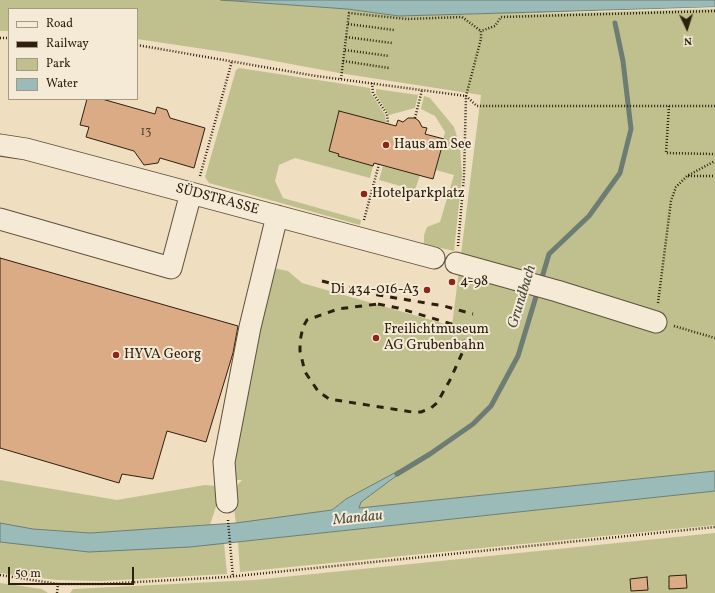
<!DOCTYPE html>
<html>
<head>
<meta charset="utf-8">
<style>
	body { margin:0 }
	#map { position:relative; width:715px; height:593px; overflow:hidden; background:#efdec0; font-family:Vollkorn,serif }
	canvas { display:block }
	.legend { position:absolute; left:8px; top:8px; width:130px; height:92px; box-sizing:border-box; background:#f5ead6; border:1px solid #a59986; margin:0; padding:5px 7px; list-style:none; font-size:12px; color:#2d200f }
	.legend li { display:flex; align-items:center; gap:8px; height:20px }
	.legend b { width:20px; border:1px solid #a59986 }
	.north { position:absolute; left:667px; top:8px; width:40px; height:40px; -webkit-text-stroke:3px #f5ead6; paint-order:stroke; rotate:176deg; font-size:11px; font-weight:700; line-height:16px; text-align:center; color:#2d200f }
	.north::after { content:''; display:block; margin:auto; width:14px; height:18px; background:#2d200f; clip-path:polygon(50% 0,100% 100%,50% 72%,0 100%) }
	.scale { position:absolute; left:8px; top:567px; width:126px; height:18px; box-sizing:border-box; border:2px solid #2d200f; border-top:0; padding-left:5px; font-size:12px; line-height:14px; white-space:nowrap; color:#2d200f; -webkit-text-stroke:3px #f5ead6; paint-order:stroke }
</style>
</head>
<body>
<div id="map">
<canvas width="715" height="593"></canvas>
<ul class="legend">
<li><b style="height:5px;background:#f5ead6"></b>Road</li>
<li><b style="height:5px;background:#2d200f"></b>Railway</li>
<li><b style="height:11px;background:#bfc08e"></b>Park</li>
<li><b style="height:11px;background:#9abbb7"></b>Water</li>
</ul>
<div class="north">N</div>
<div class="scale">50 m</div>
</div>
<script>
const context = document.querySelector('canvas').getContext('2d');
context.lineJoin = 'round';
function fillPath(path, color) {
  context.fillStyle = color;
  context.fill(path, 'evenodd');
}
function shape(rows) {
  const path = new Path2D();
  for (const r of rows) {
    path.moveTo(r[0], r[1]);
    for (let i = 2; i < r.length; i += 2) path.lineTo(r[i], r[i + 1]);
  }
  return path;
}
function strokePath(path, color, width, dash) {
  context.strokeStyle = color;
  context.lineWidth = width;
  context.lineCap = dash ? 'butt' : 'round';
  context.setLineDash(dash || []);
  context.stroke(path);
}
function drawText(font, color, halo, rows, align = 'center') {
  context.font = font + ' Vollkorn,serif';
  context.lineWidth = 4;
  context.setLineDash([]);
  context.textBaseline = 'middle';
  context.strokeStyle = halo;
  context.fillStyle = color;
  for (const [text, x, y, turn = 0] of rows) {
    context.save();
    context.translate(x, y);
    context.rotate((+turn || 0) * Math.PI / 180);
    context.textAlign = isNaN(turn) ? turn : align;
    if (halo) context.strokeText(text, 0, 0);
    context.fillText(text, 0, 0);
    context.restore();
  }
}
const green = shape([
	[0,0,221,0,347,9,399,16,715,7,715,471,359,508,361,502,399,474,398,471,346,499,332,510,236,524,232,491,242,480,230,480,235,425,273,268,288,271,302,283,452,326,481,95,339,73,237,54,137,39,137,9,9,9,9,31,0,31],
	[239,68,370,88,371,93,385,115,386,124,339,111,329,151,339,154,338,156,373,166,370,178,295,158,279,165,275,181,283,198,361,220,360,225,209,183,205,177,236,70],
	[376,89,418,95,415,108,389,115,376,94],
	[424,96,430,98,454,127,460,146,462,176,454,251,424,244,424,235,427,227,440,222,454,175,436,170,445,132,435,116,421,109],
	[383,166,420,175,415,190,379,180],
	[0,480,117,500,205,485,215,486,219,497,210,525,90,533,33,529,0,523],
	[715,491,715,525,240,572,238,542],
	[715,533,715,593,70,593,73,589,254,580],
	[0,542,30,545,190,547,224,543,227,574,101,581,57,580,0,573],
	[0,583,42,589,48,593,0,593]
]);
const water = shape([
	[221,0,715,0,715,7,399,16,347,9,221,0],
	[398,471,401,471,399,474,361,502,359,508,715,471,715,491,190,547,89,552,0,542,0,523,33,529,90,533,236,523,332,510,346,499,398,471]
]);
const pier = shape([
	[715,7,715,9,493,15,592,11]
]);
const stream = shape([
	[541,281,549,254,589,216,620,173,631,129,623,61,615,23],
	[397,474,430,454,473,424,491,406,518,356,538,290]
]);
const building = shape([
	[87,99,102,99,155,114,157,107,167,110,170,118,205,128,194,168,160,158,158,163,144,165,134,151,86,137,89,127,80,125,87,99],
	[339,111,396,126,398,120,403,122,408,118,415,118,419,121,422,127,427,128,425,134,444,139,433,179,374,163,373,166,338,156,339,154,329,151,339,111],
	[0,258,238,326,233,353,206,442,167,431,153,479,122,474,119,483,0,448,0,258],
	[686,575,687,588,669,589,669,576,686,575],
	[647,577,648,590,631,591,630,579,647,577]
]);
const path = shape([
	[348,24,394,30],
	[346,37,392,43],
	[0,38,9,38],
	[137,45,316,76,466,96,477,106,715,106],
	[345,50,389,56],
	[343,61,389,68],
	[341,79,349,13,407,19,462,17,481,31],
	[372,83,373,93,387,114,388,124],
	[669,106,666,153,715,154],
	[415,118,422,90],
	[200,176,232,61],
	[688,176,715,176],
	[364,220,379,164],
	[458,246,464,176,466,96,481,39,481,31,495,26,501,17,715,11],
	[658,303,671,201,676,187,687,176,715,161],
	[674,326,715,338],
	[228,520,233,577],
	[0,575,58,584,101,584,227,577,715,527],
	[57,593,58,584]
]);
const minor = shape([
	[0,145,26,149,434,258],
	[0,219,171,268,191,193],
	[456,263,557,291,656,322],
	[227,502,224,462,250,327,277,216]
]);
const rail = shape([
	[322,281,378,295,444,306,473,314],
	[378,304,398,308,455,325,463,333,464,349,450,380,437,403,431,408,421,412,412,412,329,399,318,391,305,372,300,351,300,341,303,327,307,320,338,309,378,304]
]);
const markers = [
	[386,145,4,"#8f2418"],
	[364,194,4,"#8f2418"],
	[452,282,4,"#8f2418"],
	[427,290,4,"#8f2418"],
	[376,338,4,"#8f2418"],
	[116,355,4,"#8f2418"]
];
const numberNames = [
	["13",146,133]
];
const poiNames = [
	["Haus am See",394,145],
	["Hotelparkplatz",372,194],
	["4-98",460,282],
	["Di 434-016-A3",419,290,"right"],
	["Freilichtmuseum",384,330],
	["AG Grubenbahn",384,346],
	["HYVA Georg",124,355]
];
const streetNames = [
	["SÜDSTRASSE",217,200,15]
];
const waterNames = [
	["Grundbach",523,297,-73],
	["Mandau",358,519,-6]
];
fillPath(green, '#bfc08e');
fillPath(water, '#9abbb7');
strokePath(water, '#6e7d74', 1);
fillPath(pier, '#efdec0');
strokePath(stream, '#6e7d74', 5);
fillPath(building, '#dbab86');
strokePath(building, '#2d200f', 1);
strokePath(minor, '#5e503b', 23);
strokePath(path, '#2d200f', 2.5, [1, 2]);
strokePath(minor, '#f5ead6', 21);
strokePath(rail, '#2d200f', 3, [7, 7]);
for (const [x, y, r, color] of markers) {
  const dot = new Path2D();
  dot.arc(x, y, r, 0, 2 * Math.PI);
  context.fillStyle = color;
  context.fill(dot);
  strokePath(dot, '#f5ead6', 1.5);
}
drawText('12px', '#58432d', null, numberNames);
drawText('14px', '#2d200f', '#f5ead6', poiNames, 'left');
drawText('14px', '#2d200f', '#f5ead6', streetNames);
drawText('italic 15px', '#4e4e41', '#f5ead6', waterNames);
</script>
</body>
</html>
